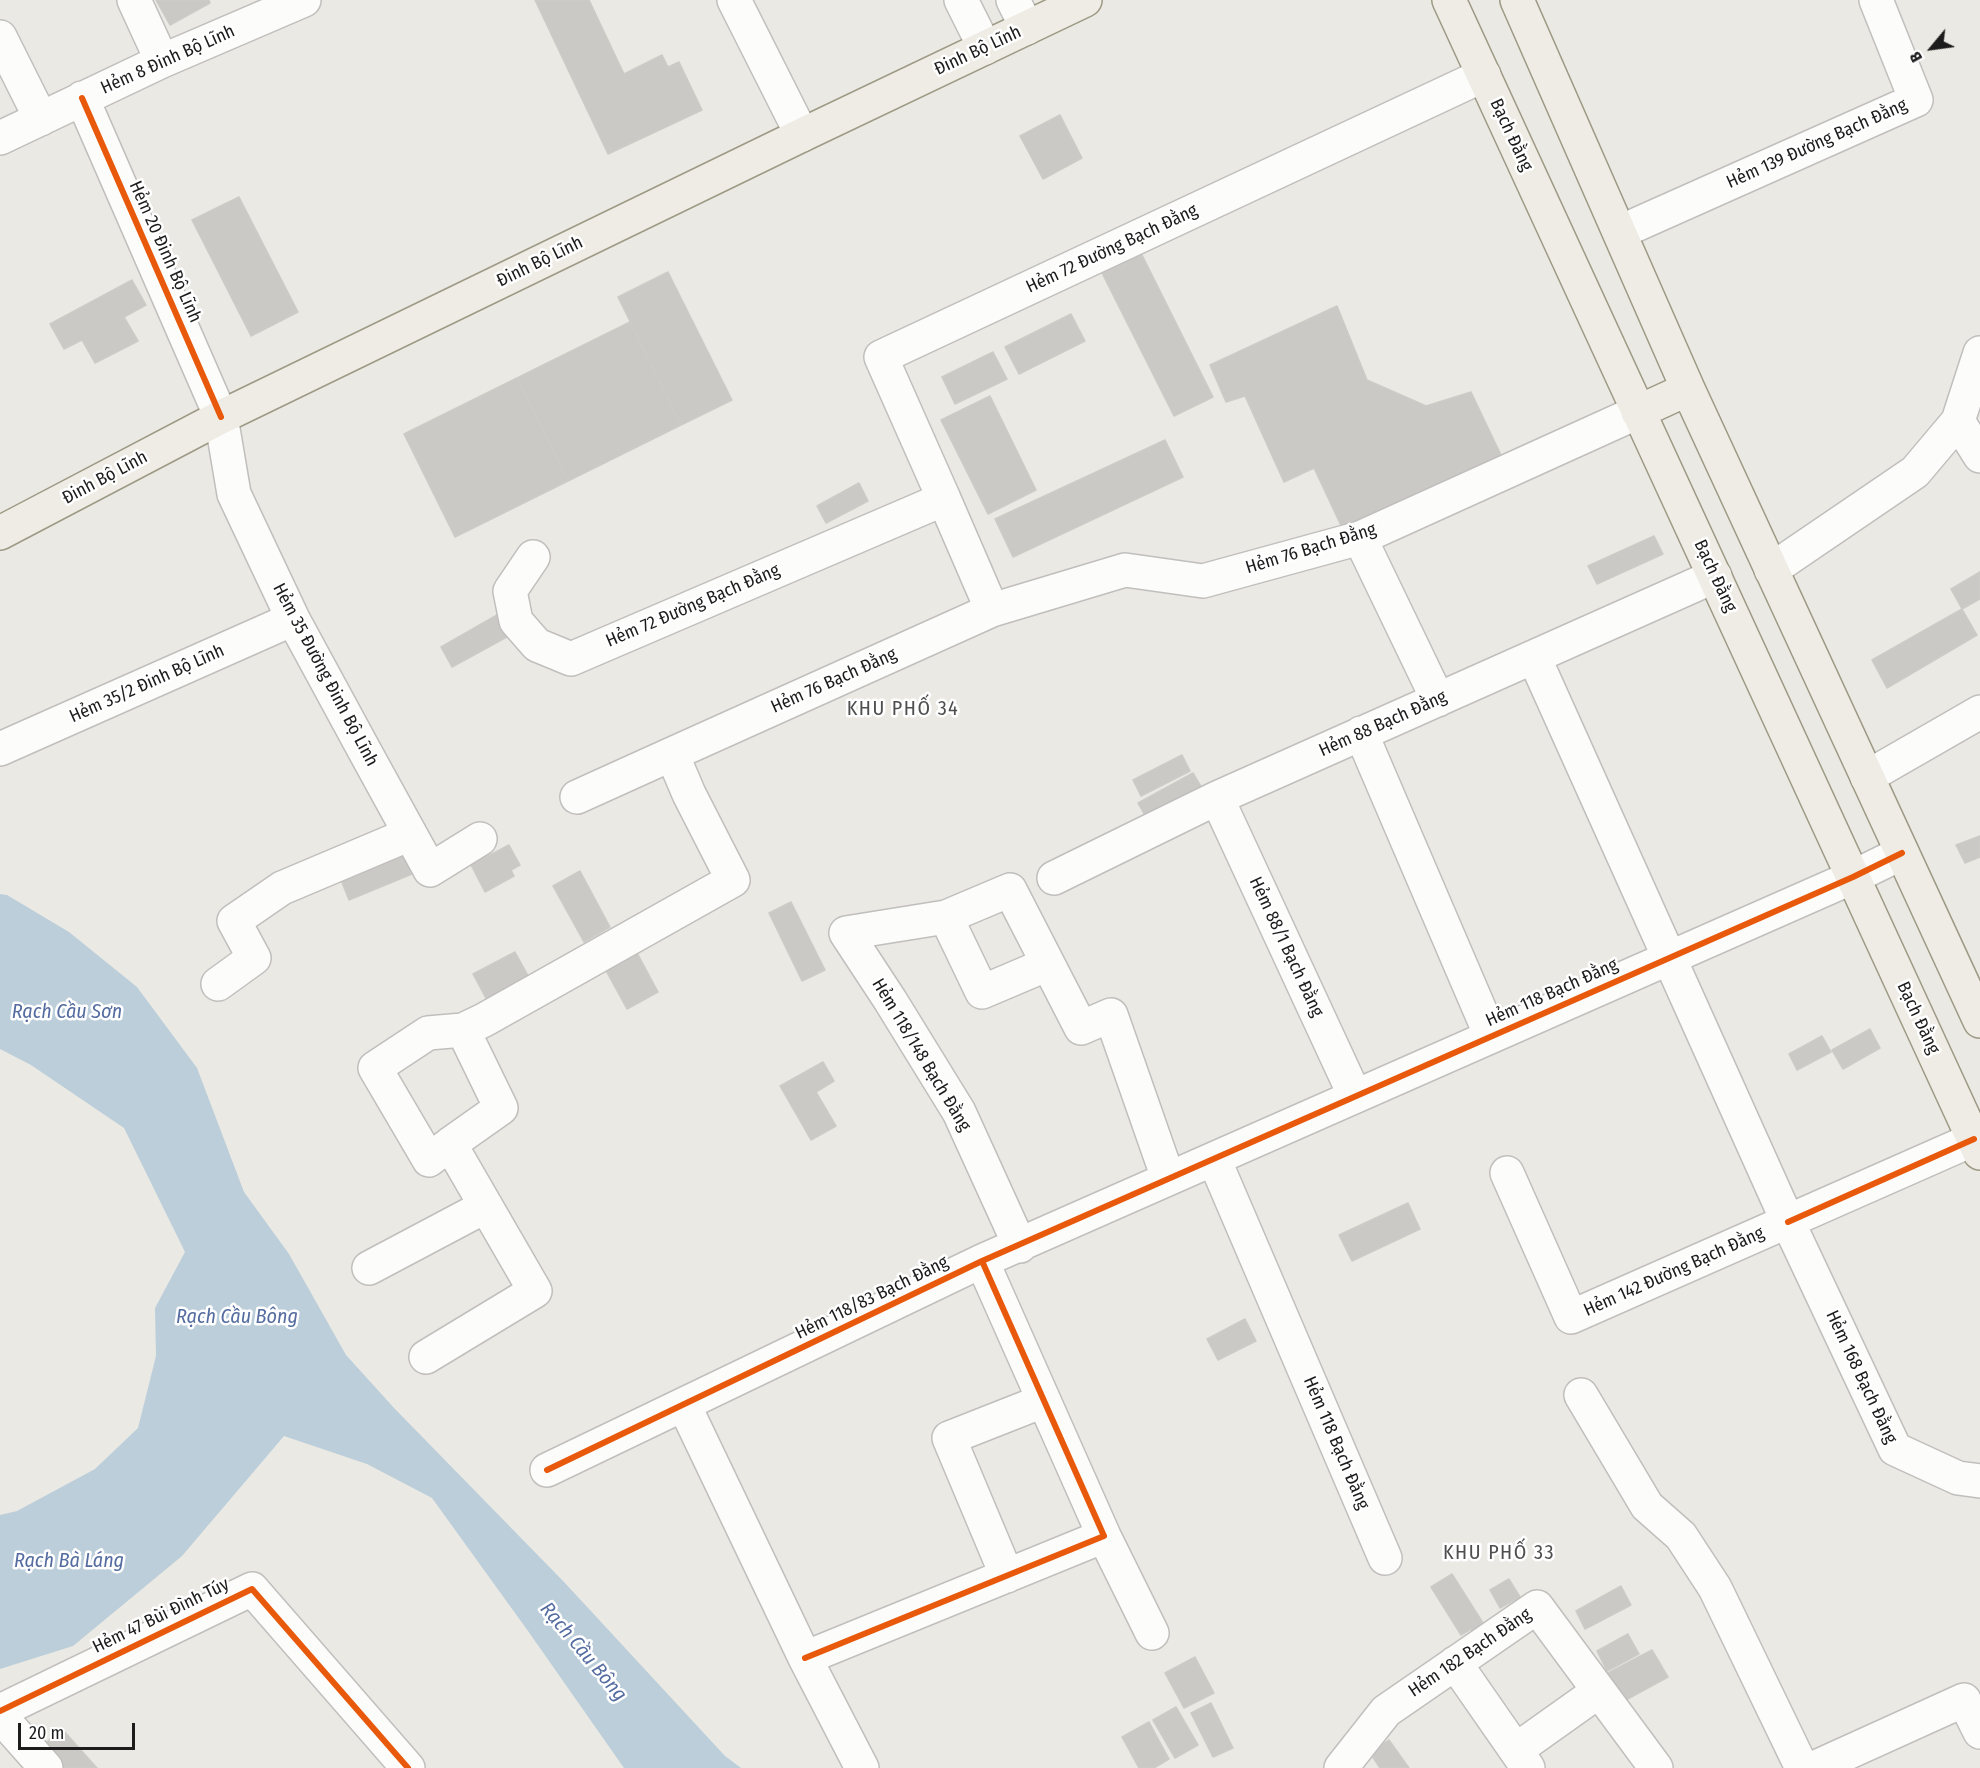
<!DOCTYPE html>
<html>
<head>
<meta charset="utf-8">
<style>
	body { margin:0 }
	#map { position:relative; width:1980px; height:1768px; overflow:hidden; background:#eae9e4; font-family:"Fira Sans Condensed",sans-serif }
	canvas { display:block }
	.north { position:absolute; left:1902px; top:18px; width:60px; height:60px; -webkit-text-stroke:4px #fff; paint-order:stroke; rotate:241deg; font-size:16px; font-weight:700; line-height:24px; text-align:center; color:#1c1c1c }
	.north::after { content:''; display:block; margin:auto; width:21px; height:27px; background:#1c1c1c; clip-path:polygon(50% 0,100% 100%,50% 72%,0 100%) }
	.scale { position:absolute; left:18px; top:1723px; width:117px; height:27px; box-sizing:border-box; border:3px solid #1c1c1c; border-top:0; padding-left:8px; font-size:18px; line-height:21px; white-space:nowrap; color:#1c1c1c; -webkit-text-stroke:4px #fff; paint-order:stroke }
</style>
</head>
<body>
<div id="map">
<canvas width="1980" height="1768"></canvas>
<div class="north">B</div>
<div class="scale">20 m</div>
</div>
<script>
const context = document.querySelector('canvas').getContext('2d');
context.lineJoin = 'round';
function fillPath(path, color) {
  context.fillStyle = color;
  context.fill(path, 'evenodd');
}
function shape(rows) {
  const path = new Path2D();
  for (const r of rows) {
    path.moveTo(r[0], r[1]);
    for (let i = 2; i < r.length; i += 2) path.lineTo(r[i], r[i + 1]);
  }
  return path;
}
function strokePath(path, color, width, dash) {
  context.strokeStyle = color;
  context.lineWidth = width;
  context.lineCap = dash ? 'butt' : 'round';
  context.setLineDash(dash || []);
  context.stroke(path);
}
function drawText(font, color, halo, rows, align = 'center') {
  context.font = font + ' "Fira Sans Condensed",sans-serif';
  context.lineWidth = 5;
  context.setLineDash([]);
  context.textBaseline = 'middle';
  context.strokeStyle = halo;
  context.fillStyle = color;
  for (const [text, x, y, turn = 0] of rows) {
    context.save();
    context.translate(x, y);
    context.rotate((+turn || 0) * Math.PI / 180);
    context.textAlign = isNaN(turn) ? turn : align;
    if (halo) context.strokeText(text, 0, 0);
    context.fillText(text, 0, 0);
    context.restore();
  }
}
const water = shape([
	[0,894,7,895,69,932,137,987,197,1068,244,1192,289,1254,346,1355,395,1409,564,1582,725,1756,741,1768,624,1768,528,1631,432,1498,367,1464,284,1436,182,1556,73,1646,0,1669,0,1515,17,1511,95,1469,138,1428,156,1356,155,1308,185,1252,124,1128,31,1065,0,1049]
]);
const building = shape([
	[156,0,209,0,210,3,170,25,156,0],
	[535,0,589,0,624,74,662,55,668,67,679,62,702,110,608,154,535,0],
	[1060,115,1082,158,1043,179,1020,136,1060,115],
	[239,197,298,312,251,336,192,220,239,197],
	[1141,253,1213,397,1174,416,1102,273,1141,253],
	[668,272,732,400,681,425,618,297,668,272],
	[132,280,146,305,124,317,138,341,95,363,82,340,64,349,50,324,132,280],
	[1337,306,1367,380,1426,406,1471,392,1501,455,1344,532,1314,468,1284,482,1245,396,1226,402,1210,365,1337,306],
	[1071,314,1085,341,1019,374,1005,347,1071,314],
	[630,322,681,425,568,481,517,378,630,322],
	[993,352,1007,379,955,404,942,377,993,352],
	[517,378,568,481,455,537,404,434,517,378],
	[990,396,1036,490,988,514,941,420,990,396],
	[1165,440,1183,477,1013,557,995,519,1165,440],
	[859,483,868,501,826,523,817,506,859,483],
	[1654,536,1663,554,1597,584,1588,566,1654,536],
	[1980,572,1980,599,1962,609,1951,589,1980,572],
	[1962,609,1977,635,1887,688,1872,660,1962,609],
	[504,611,516,632,452,667,441,647,504,611],
	[1182,755,1190,771,1141,796,1133,780,1182,755],
	[1193,773,1203,790,1147,819,1138,803,1193,773],
	[1980,836,1980,857,1965,863,1956,845,1980,836],
	[414,844,424,869,349,900,339,875,414,844],
	[509,845,520,865,511,870,514,876,485,892,471,865,509,845],
	[580,871,610,927,584,942,553,886,580,871],
	[791,902,825,970,802,981,769,913,791,902],
	[635,949,658,992,627,1009,604,967,635,949],
	[515,952,531,981,489,1004,473,974,515,952],
	[1870,1029,1880,1048,1843,1069,1832,1050,1870,1029],
	[1822,1036,1831,1052,1797,1070,1789,1054,1822,1036],
	[823,1062,834,1081,816,1092,836,1126,811,1140,780,1086,823,1062],
	[1408,1203,1420,1229,1352,1261,1339,1235,1408,1203],
	[1245,1319,1256,1341,1218,1360,1207,1339,1245,1319],
	[1452,1574,1483,1623,1479,1626,1482,1631,1475,1635,1471,1629,1461,1635,1431,1587,1452,1574],
	[1509,1579,1520,1597,1500,1608,1490,1590,1509,1579],
	[1621,1586,1631,1605,1585,1629,1576,1611,1621,1586],
	[1628,1634,1639,1654,1607,1671,1597,1651,1628,1634],
	[1652,1650,1668,1677,1624,1701,1608,1673,1652,1650],
	[1195,1657,1214,1693,1184,1708,1165,1673,1195,1657],
	[1211,1703,1233,1748,1213,1757,1191,1713,1211,1703],
	[1176,1707,1198,1745,1175,1758,1153,1720,1176,1707],
	[1149,1722,1169,1759,1154,1768,1139,1768,1122,1737,1149,1722],
	[62,1729,97,1768,61,1768,42,1746,62,1729],
	[1389,1740,1409,1768,1380,1768,1370,1753,1389,1740]
]);
const minor = shape([
	[134,0,162,61],
	[734,0,802,135],
	[961,0,985,48],
	[1013,0,1027,28],
	[0,37,41,119],
	[82,98,221,417,234,494,293,619,363,748,430,870,480,839],
	[0,138,162,61,304,0],
	[1620,232,1916,100,1876,0],
	[1958,421,1980,456],
	[944,499,992,610],
	[1360,538,1438,700],
	[533,557,510,591,516,621,537,645,571,659,944,499,881,357,1484,75],
	[1771,570,1915,472,1958,421,1980,353],
	[1534,657,1788,1222,1895,1449,1958,1478,1980,1481],
	[1361,733,1491,1036],
	[0,749,293,619],
	[1867,777,1980,712],
	[577,797,672,754],
	[1217,798,1355,1096],
	[1054,878,1217,798,1715,576],
	[946,917,982,992,1048,964],
	[218,984,254,958,234,921,282,888,410,834],
	[450,1144,429,1160,375,1068,428,1033,463,1030,484,1020,733,880,689,794,672,754,992,610,1125,570,1203,581,1360,538,1638,412],
	[1214,1159,1385,1558],
	[1507,1173,1571,1317,1974,1139],
	[1020,1246,959,1112,890,1000,846,933,946,917,1010,890,1081,1028,1111,1015,1168,1178],
	[369,1268,486,1206],
	[426,1357,535,1291,450,1144,501,1108,463,1030],
	[1581,1395,1647,1506,1681,1536,1715,1588,1802,1768],
	[684,1405,805,1658,862,1768],
	[547,1470,982,1261,1853,877,1902,853],
	[1104,1536,1152,1633],
	[1007,1576,949,1438,1043,1401],
	[805,1658,1104,1536,982,1261],
	[1455,1663,1528,1768],
	[0,1711,252,1589,408,1768],
	[0,1716,46,1768],
	[1516,1750,1599,1691],
	[1341,1768,1386,1711,1537,1607,1656,1768],
	[1814,1768,1964,1700,1980,1732]
]);
const major = shape([
	[1449,0,1980,1153],
	[1517,0,1688,389,1980,1021],
	[1638,412,1688,389],
	[0,533,221,417,802,135,1085,0]
]);
const cycleway = shape([
	[82,98,221,417],
	[1788,1222,1974,1139],
	[547,1470,982,1261,1853,877,1902,853],
	[805,1658,1104,1536,982,1261],
	[0,1711,252,1589,408,1768]
]);
const streetNames = [
	["Đinh Bộ Lĩnh",978,51,-25],
	["Hẻm 8 Đinh Bộ Lĩnh",168,60,-24],
	["Bạch Đằng",1511,135,65],
	["Hẻm 139 Đường Bạch Đằng",1817,144,-24],
	["Hẻm 72 Đường Bạch Đằng",1112,249,-25],
	["Hẻm 20 Đinh Bộ Lĩnh",165,252,66],
	["Đinh Bộ Lĩnh",540,262,-26],
	["Đinh Bộ Lĩnh",105,478,-28],
	["Hẻm 76 Bạch Đằng",1311,549,-17],
	["Bạch Đằng",1715,576,65],
	["Hẻm 72 Đường Bạch Đằng",693,606,-23],
	["Hẻm 35 Đường Đinh Bộ Lĩnh",325,675,62],
	["Hẻm 76 Bạch Đằng",834,681,-24],
	["Hẻm 35/2 Đinh Bộ Lĩnh",147,684,-24],
	["Hẻm 88 Bạch Đằng",1383,724,-24],
	["Hẻm 88/1 Bạch Đằng",1286,947,65],
	["Hẻm 118 Bạch Đằng",1552,993,-24],
	["Bạch Đằng",1918,1018,65],
	["Hẻm 118/148 Bạch Đằng",921,1055,59],
	["Hẻm 142 Đường Bạch Đằng",1674,1272,-24],
	["Hẻm 118/83 Bạch Đằng",872,1298,-26],
	["Hẻm 168 Bạch Đằng",1861,1377,65],
	["Hẻm 118 Bạch Đằng",1336,1443,67],
	["Hẻm 47 Bùi Đình Túy",161,1616,-26],
	["Hẻm 182 Bạch Đằng",1470,1653,-34]
];
const neighbourhoodNames = [
	["KHU PHỐ 34",903,709],
	["KHU PHỐ 33",1499,1553]
];
const waterNames = [
	["Rạch Cầu Sơn",67,1012],
	["Rạch Cầu Bông",237,1317],
	["Rạch Bà Láng",69,1561],
	["Rạch Cầu Bông",583,1652,50]
];
fillPath(water, '#bbceda');
fillPath(building, '#cbc9c6');
strokePath(building, '#cdcbc6', 1.5);
strokePath(minor, '#c0bfbd', 36);
strokePath(major, '#9d9984', 36);
strokePath(minor, '#fcfcfb', 33);
strokePath(major, '#eeece4', 33);
strokePath(cycleway, '#e8590c', 6);
drawText('18px', '#1c1c1c', '#fff', streetNames);
context.letterSpacing = '1.5px';
drawText('20px', '#4f4f4f', '#fff', neighbourhoodNames);
context.letterSpacing = '0px';
drawText('italic 20px', '#546ca0', '#fff', waterNames);
</script>
</body>
</html>
